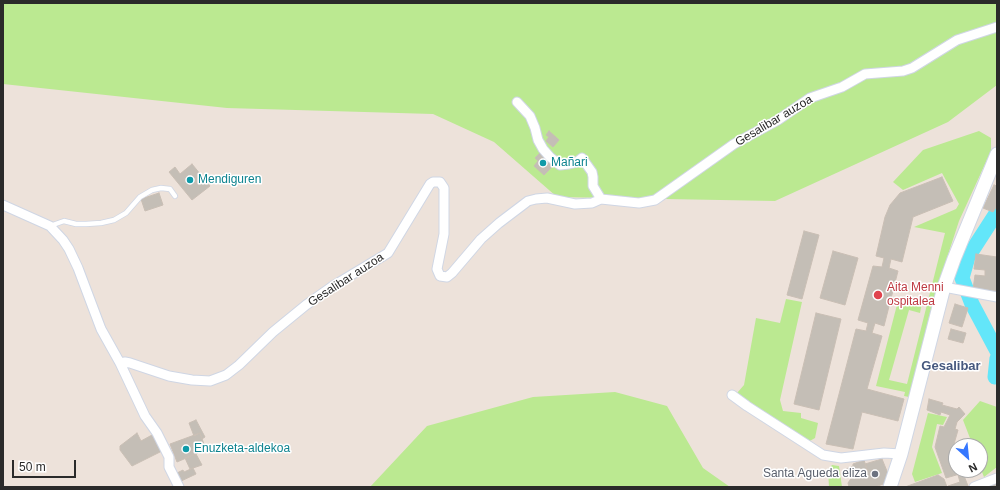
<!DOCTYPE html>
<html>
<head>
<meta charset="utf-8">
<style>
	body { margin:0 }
	#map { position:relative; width:1000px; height:490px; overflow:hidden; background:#ede2da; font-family:Helvetica,sans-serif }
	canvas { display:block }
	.frame { position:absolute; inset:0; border:4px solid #2a2a2a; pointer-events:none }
	.north { position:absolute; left:948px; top:438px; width:40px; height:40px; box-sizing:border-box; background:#fff; border:1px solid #aaa; border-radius:50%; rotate:153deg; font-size:11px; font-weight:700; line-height:16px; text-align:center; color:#2a2a2a }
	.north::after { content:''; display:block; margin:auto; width:14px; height:18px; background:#3577ff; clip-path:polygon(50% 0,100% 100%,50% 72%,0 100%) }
	.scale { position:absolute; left:12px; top:460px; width:64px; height:18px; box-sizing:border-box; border:2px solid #2a2a2a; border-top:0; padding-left:5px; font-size:12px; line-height:14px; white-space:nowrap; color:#2a2a2a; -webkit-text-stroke:3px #fff; paint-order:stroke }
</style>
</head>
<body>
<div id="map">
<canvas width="1000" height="490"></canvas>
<div class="frame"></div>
<div class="north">N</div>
<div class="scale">50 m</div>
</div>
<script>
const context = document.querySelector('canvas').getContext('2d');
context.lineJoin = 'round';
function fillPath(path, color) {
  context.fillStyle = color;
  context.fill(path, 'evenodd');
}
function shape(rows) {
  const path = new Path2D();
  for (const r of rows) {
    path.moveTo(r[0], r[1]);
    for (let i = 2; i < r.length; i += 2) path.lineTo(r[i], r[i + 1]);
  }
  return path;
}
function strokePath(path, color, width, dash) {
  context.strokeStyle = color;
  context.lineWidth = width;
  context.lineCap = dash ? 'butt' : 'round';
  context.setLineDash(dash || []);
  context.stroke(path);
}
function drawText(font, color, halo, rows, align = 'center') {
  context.font = font + ' Helvetica,sans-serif';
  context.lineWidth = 3;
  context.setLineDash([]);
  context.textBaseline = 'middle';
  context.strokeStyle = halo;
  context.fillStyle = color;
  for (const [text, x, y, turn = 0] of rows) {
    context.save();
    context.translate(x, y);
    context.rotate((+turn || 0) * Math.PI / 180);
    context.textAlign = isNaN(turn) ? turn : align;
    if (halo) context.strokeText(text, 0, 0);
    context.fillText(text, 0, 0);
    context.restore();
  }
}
const green = shape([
	[3,3,997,3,997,85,948,122,775,201,557,197,494,142,433,114,227,108,3,84],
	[979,131,991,138,991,151,959,221,934,298,909,397,904,396,905,392,876,386,899,297,922,303,920,313,909,310,889,380,907,384,945,233,914,227,956,209,959,204,942,173,903,190,893,182,923,150],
	[786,299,802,302,780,400,783,411,801,413,801,418,818,423,815,438,808,442,737,393,744,385,756,318,780,323],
	[615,392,667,406,703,468,730,487,370,487,427,426,533,397],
	[980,401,997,407,997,467,984,477,980,467,980,446,973,446,963,420],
	[928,413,947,417,943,425,937,424,932,447,942,473,915,482,912,474],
	[832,465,839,466,842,487,829,487,828,470]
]);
const river = shape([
	[997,212,968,257,962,278,972,304,997,351],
	[995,377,997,358]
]);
const building = shape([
	[549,131,559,140,553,147,546,141,549,137,546,135,549,131],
	[540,153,553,166,544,175,534,166,538,161,535,158,540,153],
	[192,164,210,186,192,200,169,172,175,167,180,174,192,164],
	[942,177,953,201,913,217,902,262,891,259,889,268,898,271,884,326,875,323,872,333,882,336,867,389,904,399,898,421,862,412,853,449,826,444,856,329,866,331,868,323,858,320,873,266,882,267,884,258,876,256,885,217,890,205,900,193,942,177],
	[994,185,997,186,997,206,993,212,983,208,994,185],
	[159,193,163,205,145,211,141,199,159,193],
	[804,231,819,235,802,299,787,295,804,231],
	[833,251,858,258,845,305,820,298,833,251],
	[976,254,997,257,997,291,973,289,975,275,985,276,985,270,974,269,976,254],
	[955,304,968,308,962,327,949,323,955,304],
	[816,313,841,319,819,410,794,404,816,313],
	[951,329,966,333,963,343,948,339,951,329],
	[929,399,943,403,942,405,957,409,959,407,965,414,957,422,955,429,958,430,954,444,956,451,956,470,962,470,963,473,946,478,935,447,940,426,944,427,950,415,941,412,940,415,927,410,929,399],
	[196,420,205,437,202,439,200,433,194,436,189,423,196,420],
	[137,433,141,441,152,435,162,451,132,466,120,450,120,446,137,433],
	[200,433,205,447,197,451,198,453,177,462,170,444,200,433],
	[196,454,202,465,190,469,185,458,196,454],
	[882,459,889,476,886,483,875,487,849,487,848,483,852,477,868,472,865,464,882,459],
	[864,460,868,472,852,477,849,476,846,469,853,466,853,464,864,460],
	[193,468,196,474,179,482,175,474,183,470,184,472,193,468],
	[963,473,968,486,947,487,948,486,960,482,958,475,963,473],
	[938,475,944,479,947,487,905,487,938,475],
	[996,483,997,483,997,487,985,487,996,483]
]);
const service = shape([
	[50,226,64,221,76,224,86,224,101,223,114,220,126,213,140,197,152,190,161,188,170,189,175,196]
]);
const minor = shape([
	[517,102,530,116,535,128,538,140,543,149,550,157,560,165,569,164,577,162,582,158,592,172,593,177,593,186,601,199],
	[3,205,50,226,63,240,69,249,78,268,101,329,120,363,145,416,157,433,169,457,169,467,179,487],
	[944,287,997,297],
	[120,363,125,362,130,363,169,376,192,380,210,381,226,375,239,365,273,332,306,305,333,286,388,253,430,184,433,182,440,182,444,188,444,234,437,269,440,276,447,277,452,273,481,239,499,223,528,201,536,199,547,198,575,204,592,203,601,199,639,203,655,200,734,144,778,120,810,98,842,87,865,74,903,71,912,68,957,40,997,27],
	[732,395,747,406,823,455,841,458,884,453,901,454],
	[974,487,997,478]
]);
const secondary = shape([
	[890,487,901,454,944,287,954,259,997,154]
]);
const markers = [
	[543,163,4,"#0f9aa8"],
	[190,180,4,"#0f9aa8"],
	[878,295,5,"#e0444e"],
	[186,449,4,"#0f9aa8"],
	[875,474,4,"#6b7280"]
];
const streetNames = [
	["Gesalibar auzoa",774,121,-31],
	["Gesalibar auzoa",346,280,-33]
];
const cultureNames = [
	["Mañari",551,163],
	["Mendiguren",198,180],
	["Enuzketa-aldekoa",194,449]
];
const healthNames = [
	["Aita Menni",887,288],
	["ospitalea",887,302]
];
const worshipNames = [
	["Santa Agueda eliza",867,474]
];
const neighbourhoodNames = [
	["Gesalibar",951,366]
];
fillPath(green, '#bbe991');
strokePath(river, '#63e6f9', 15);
fillPath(building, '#c4beb6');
strokePath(building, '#c9beb4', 1);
strokePath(service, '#cfd6e4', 6);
strokePath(minor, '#cfd6e4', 11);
strokePath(secondary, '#cfd6e4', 15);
strokePath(service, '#fff', 4.5);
strokePath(minor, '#fff', 9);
strokePath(secondary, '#fff', 13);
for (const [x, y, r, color] of markers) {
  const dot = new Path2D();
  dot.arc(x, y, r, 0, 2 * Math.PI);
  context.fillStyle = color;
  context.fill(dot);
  strokePath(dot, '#fff', 1.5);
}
drawText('12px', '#2a2a2a', '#fff', streetNames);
drawText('12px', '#0d838f', '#fff', cultureNames, 'left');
drawText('12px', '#be3a42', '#fff', healthNames, 'left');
drawText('12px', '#5b616d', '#fff', worshipNames, 'right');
drawText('bold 13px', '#46587e', '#fff', neighbourhoodNames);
</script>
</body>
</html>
